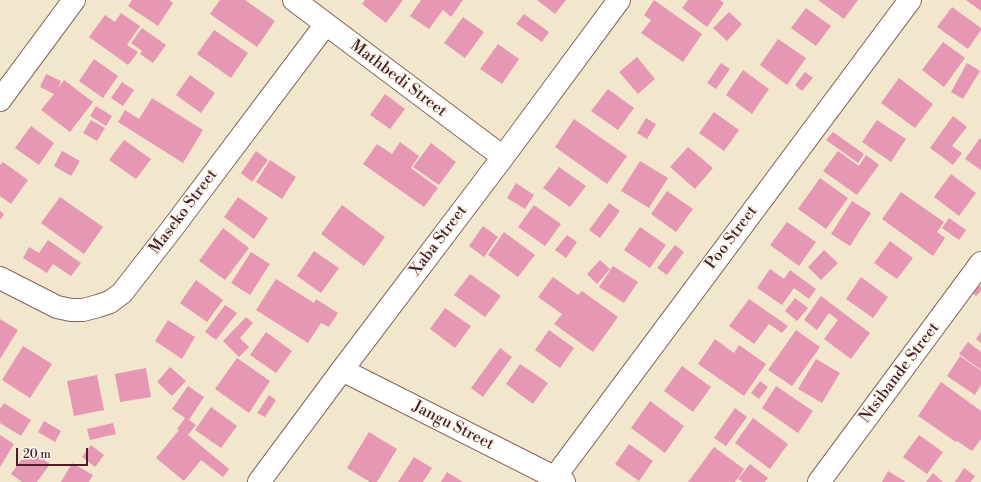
<!DOCTYPE html>
<html>
<head>
<meta charset="utf-8">
<style>
	body { margin:0 }
	#map { position:relative; width:981px; height:482px; overflow:hidden; background:#f2e7cc; font-family:"Libre Bodoni",serif }
	canvas { display:block }
	.scale { position:absolute; left:16px; top:448px; width:72px; height:18px; box-sizing:border-box; border:2px solid #4a1f2b; border-top:0; padding-left:5px; font-size:12px; line-height:14px; white-space:nowrap; color:#4a1f2b; -webkit-text-stroke:3px #fbf7ec; paint-order:stroke }
</style>
</head>
<body>
<div id="map">
<canvas width="981" height="482"></canvas>
<div class="scale">20 m</div>
</div>
<script>
const context = document.querySelector('canvas').getContext('2d');
context.lineJoin = 'round';
function fillPath(path, color) {
  context.fillStyle = color;
  context.fill(path, 'evenodd');
}
function shape(rows) {
  const path = new Path2D();
  for (const r of rows) {
    path.moveTo(r[0], r[1]);
    for (let i = 2; i < r.length; i += 2) path.lineTo(r[i], r[i + 1]);
  }
  return path;
}
function strokePath(path, color, width, dash) {
  context.strokeStyle = color;
  context.lineWidth = width;
  context.lineCap = dash ? 'butt' : 'round';
  context.setLineDash(dash || []);
  context.stroke(path);
}
function drawText(font, color, halo, rows, align = 'center') {
  context.font = font + ' "Libre Bodoni",serif';
  context.lineWidth = 3.5;
  context.setLineDash([]);
  context.textBaseline = 'middle';
  context.strokeStyle = halo;
  context.fillStyle = color;
  for (const [text, x, y, turn = 0] of rows) {
    context.save();
    context.translate(x, y);
    context.rotate((+turn || 0) * Math.PI / 180);
    context.textAlign = isNaN(turn) ? turn : align;
    if (halo) context.strokeText(text, 0, 0);
    context.fillText(text, 0, 0);
    context.restore();
  }
}
const building = shape([
	[132,0,169,0,173,3,158,26,128,6],
	[220,0,245,0,275,21,257,47,210,14],
	[365,0,403,0,386,23,362,4],
	[421,0,463,0,451,17,443,10,429,29,410,16],
	[537,0,566,0,555,14],
	[654,0,702,34,683,62,641,33,651,20,644,15],
	[688,0,720,0,724,3,707,27,682,8],
	[818,0,858,0,844,19],
	[966,0,981,0,981,11],
	[952,7,981,28,981,30,968,49,937,27],
	[806,8,831,26,816,46,791,28],
	[729,12,742,24,727,41,713,28],
	[121,13,140,26,127,45,138,52,128,65,89,37,105,15,115,22],
	[524,14,549,32,542,42,516,24],
	[463,17,484,32,465,58,444,43],
	[142,28,166,45,153,63,140,54,142,51,131,43],
	[214,30,248,53,231,78,197,54],
	[778,39,806,58,787,85,760,65],
	[943,42,965,58,944,87,922,70],
	[498,44,519,59,502,84,480,69],
	[637,57,655,79,638,94,619,72],
	[94,59,118,76,103,98,79,81],
	[721,63,730,69,716,89,707,83],
	[967,63,980,71,963,99,951,92],
	[743,70,769,89,752,114,726,95],
	[805,72,813,78,802,91,795,85],
	[46,74,61,81,58,88,64,80,93,102,70,132,41,110,54,94,40,87],
	[190,75,215,93,201,113,176,95],
	[899,78,933,104,915,128,881,103],
	[122,82,134,90,123,106,111,98],
	[608,89,634,108,618,130,591,111],
	[385,94,405,109,390,129,370,115],
	[152,98,203,130,183,163,118,122,125,110,139,119],
	[96,106,112,116,106,126,90,116],
	[714,112,739,130,724,151,699,133],
	[953,116,967,127,952,146,962,153,953,165,930,148],
	[646,118,656,124,647,139,637,133],
	[574,119,627,156,607,184,555,147],
	[91,120,105,128,97,141,83,133],
	[877,120,906,139,891,162,862,142],
	[31,126,54,143,39,165,15,148],
	[833,132,864,154,858,163,826,140],
	[980,138,981,139,981,170,965,159],
	[124,140,151,159,136,179,109,160],
	[400,142,419,156,411,168,438,188,424,207,363,164,377,144,392,154],
	[431,143,456,162,439,185,413,167],
	[688,147,713,168,695,189,670,167],
	[62,151,80,161,71,176,54,166],
	[256,151,268,160,252,182,241,173],
	[838,151,859,166,866,155,879,165,857,195,823,171],
	[270,160,296,177,282,199,256,182],
	[640,161,668,178,649,208,621,191],
	[3,162,28,180,11,204,0,196,0,165],
	[559,167,586,186,570,207,543,188],
	[951,174,976,193,959,216,934,197],
	[820,178,848,198,826,229,798,209],
	[516,183,534,195,525,209,507,198],
	[667,191,693,209,676,232,651,214],
	[901,192,944,222,937,232,945,238,933,256,882,219],
	[60,197,103,227,84,254,41,223],
	[238,197,268,218,254,239,224,217],
	[852,201,871,213,850,246,831,234],
	[609,203,620,211,600,238,589,230],
	[342,205,385,237,364,266,321,234],
	[534,205,561,224,545,246,518,227],
	[0,211,4,214,0,220],
	[949,218,966,230,959,240,942,228],
	[787,222,816,242,799,266,770,245],
	[483,226,498,237,484,257,469,246],
	[640,227,666,245,650,268,624,250],
	[223,228,249,248,225,280,199,261],
	[504,232,535,255,518,277,488,255],
	[567,235,577,242,566,258,555,250],
	[48,240,81,263,71,276,53,264,47,273,23,258,29,247,39,253],
	[890,241,913,258,897,279,874,263],
	[675,245,684,252,667,275,657,268],
	[824,250,838,263,821,280,808,267],
	[314,251,339,268,321,293,297,276],
	[251,252,270,264,250,295,231,283],
	[600,260,610,269,597,284,587,274],
	[613,266,638,282,624,303,599,287],
	[770,269,784,279,790,270,816,289,809,299,794,288,782,305,757,288],
	[470,274,501,296,485,317,454,295],
	[553,277,578,295,582,291,618,317,593,352,554,324,562,314,538,297],
	[861,277,888,297,873,318,846,299],
	[276,279,314,303,316,299,338,313,329,327,321,323,308,343,256,310],
	[196,280,223,300,207,322,180,303],
	[975,281,981,287,981,291,976,296,969,289],
	[821,296,870,333,851,359,824,339,838,320,829,313,817,330,804,320],
	[795,298,808,308,797,321,785,311],
	[749,299,788,326,782,333,769,324,754,344,729,326],
	[225,305,237,313,216,340,205,332],
	[445,308,471,326,455,348,430,329],
	[246,317,253,323,240,338,249,347,239,357,223,341],
	[0,319,18,330,0,359],
	[168,320,195,337,182,359,155,341],
	[549,330,574,348,560,368,535,350],
	[796,330,820,347,792,386,768,370],
	[266,332,292,351,276,373,250,355],
	[981,332,981,343,976,339],
	[715,339,734,353,739,345,766,364,744,396,698,364],
	[968,342,981,352,981,370,959,354],
	[23,346,52,364,30,398,2,380],
	[500,348,512,357,483,397,471,388],
	[960,356,981,371,981,385,975,395,947,376],
	[237,358,270,381,249,413,215,389],
	[816,359,840,373,822,403,798,389],
	[520,364,548,383,533,404,506,384],
	[682,366,711,387,693,412,664,391],
	[170,367,186,381,172,396,157,382],
	[146,368,151,397,120,402,115,374],
	[97,375,104,410,74,416,67,381],
	[760,381,768,387,759,399,751,393],
	[941,382,981,411,981,439,972,451,957,441,956,442,918,416],
	[188,386,204,397,189,420,196,425,188,435,229,469,223,477,201,460,184,481,156,458,179,430,177,429,185,418,172,409],
	[776,386,813,411,798,433,762,408],
	[269,395,276,400,265,417,257,413],
	[650,401,684,426,665,453,631,428],
	[4,403,31,420,21,436,0,423,0,409],
	[211,407,237,426,221,448,195,430],
	[735,408,747,417,726,446,714,438],
	[753,418,788,444,770,469,735,443],
	[44,421,61,431,55,442,38,432],
	[113,423,116,434,90,440,87,429],
	[369,432,397,449,377,482,370,482,347,468],
	[0,435,14,444,0,467],
	[919,435,943,452,927,474,903,457],
	[629,444,653,461,639,481,615,464],
	[91,445,104,455,95,467,82,457],
	[714,447,744,469,735,482,688,482],
	[29,449,50,464,37,482,22,482,11,474],
	[414,457,432,468,423,482,398,482],
	[72,463,93,475,89,482,61,482],
	[750,464,768,478,765,482,743,482,738,479],
	[964,468,975,476,971,482,955,482],
	[888,471,906,482,882,482],
	[447,472,463,482,441,482],
	[933,473,943,482,926,482]
]);
const minor = shape([
	[294,0,503,157],
	[0,100,74,0],
	[0,278,57,307,71,310,83,310,98,306,110,302,122,293,171,230,326,24],
	[342,370,564,482],
	[555,477,910,0],
	[259,482,342,370,503,157,619,0],
	[819,482,981,263]
]);
const streetNames = [
	["Mathbedi Street",398,79,37],
	["Maseko Street",184,212,-53],
	["Poo Street",732,238,-53],
	["Xaba Street",439,241,-53],
	["Ntsibande Street",900,373,-53],
	["Jangu Street",453,426,27]
];
fillPath(building, '#e697b4');
strokePath(minor, '#856563', 24);
strokePath(minor, '#fff', 22);
drawText('16px', '#4a1f2b', '#fbf7ec', streetNames);
</script>
</body>
</html>
